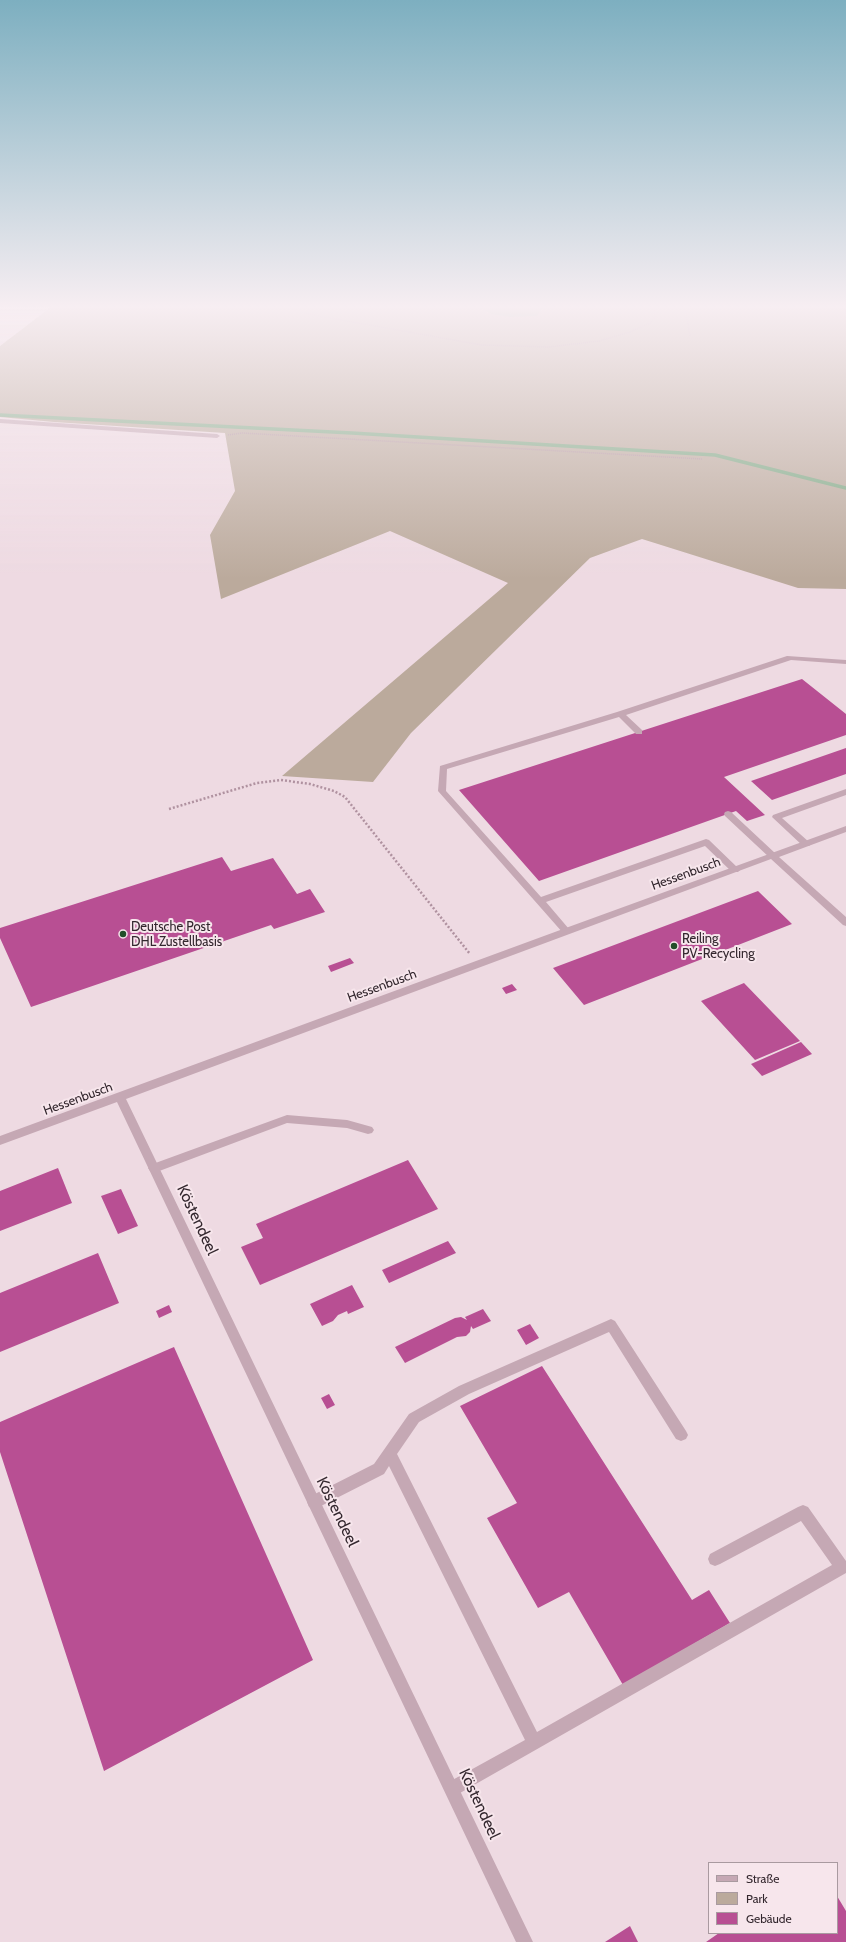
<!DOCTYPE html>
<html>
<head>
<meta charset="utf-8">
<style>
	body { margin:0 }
	#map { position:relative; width:846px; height:1942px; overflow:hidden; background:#eedae2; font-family:Cabin,sans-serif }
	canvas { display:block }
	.legend { position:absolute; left:708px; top:1862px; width:130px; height:72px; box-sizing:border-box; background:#f7e6ec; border:1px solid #a99aa0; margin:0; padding:5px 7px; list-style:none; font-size:12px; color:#33272e }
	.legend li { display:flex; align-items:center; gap:8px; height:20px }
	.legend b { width:20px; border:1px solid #a99aa0 }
</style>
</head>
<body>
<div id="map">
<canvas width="846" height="1942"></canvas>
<ul class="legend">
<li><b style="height:5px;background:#c5a8b4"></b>Straße</li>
<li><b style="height:11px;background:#bbaa9c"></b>Park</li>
<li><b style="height:11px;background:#b84f93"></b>Gebäude</li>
</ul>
</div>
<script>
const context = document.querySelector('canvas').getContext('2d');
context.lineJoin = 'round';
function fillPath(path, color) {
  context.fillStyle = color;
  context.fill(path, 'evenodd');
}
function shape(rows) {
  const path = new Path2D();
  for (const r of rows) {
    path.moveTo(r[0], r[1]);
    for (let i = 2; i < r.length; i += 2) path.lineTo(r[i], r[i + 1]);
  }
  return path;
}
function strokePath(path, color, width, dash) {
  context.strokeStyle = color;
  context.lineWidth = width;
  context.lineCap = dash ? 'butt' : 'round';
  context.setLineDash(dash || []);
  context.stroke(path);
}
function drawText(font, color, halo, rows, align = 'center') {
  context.font = font + ' Cabin,sans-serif';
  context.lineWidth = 4;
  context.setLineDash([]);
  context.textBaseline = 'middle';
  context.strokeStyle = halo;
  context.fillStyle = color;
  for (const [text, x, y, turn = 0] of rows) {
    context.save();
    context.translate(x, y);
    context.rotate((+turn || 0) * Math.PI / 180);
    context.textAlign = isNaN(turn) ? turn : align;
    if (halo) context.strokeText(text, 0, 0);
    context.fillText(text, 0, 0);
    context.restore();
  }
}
const green = shape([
	[51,307,478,307,491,314,541,311,543,307,846,307,846,589,798,588,642,539,590,558,411,733,373,782,282,776,508,583,390,531,221,599,210,535,235,491,225,433,54,422,0,417,0,346]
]);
const water = shape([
	[478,307,543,307,537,316,510,317,491,314]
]);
const stream = shape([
	[0,415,352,433,715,455,846,488]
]);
const building = shape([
	[802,679,846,714,846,735,724,777,765,815,747,821,736,811,539,881,459,790],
	[846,748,846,774,772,800,751,781],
	[222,857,231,871,273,858,297,894,310,889,325,912,274,929,271,925,31,1007,0,938,0,928],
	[758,891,792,924,584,1005,553,968],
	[350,958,354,963,331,972,328,966],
	[744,983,800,1041,755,1060,701,1001],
	[512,984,517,990,506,994,502,988],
	[801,1042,812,1054,762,1076,751,1064],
	[408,1160,438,1209,260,1285,241,1247,263,1238,256,1224],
	[58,1168,72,1203,0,1231,0,1191],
	[121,1189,138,1226,118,1234,101,1196],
	[448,1241,456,1253,389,1283,382,1270],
	[98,1253,119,1303,0,1352,0,1293],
	[352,1285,364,1307,348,1314,347,1311,338,1315,333,1321,322,1326,310,1304],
	[169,1305,172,1312,159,1318,156,1311],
	[483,1309,491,1321,473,1329,471,1326,470,1332,466,1336,457,1337,405,1363,395,1347,455,1318,461,1317,467,1320,465,1317],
	[530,1324,539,1338,526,1345,517,1330],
	[174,1347,313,1660,104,1771,0,1452,0,1422],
	[542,1366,692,1600,709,1590,730,1623,623,1685,569,1592,538,1608,487,1518,517,1503,460,1406],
	[329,1394,335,1405,327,1409,321,1398],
	[837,1896,846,1911,846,1942,706,1942,719,1933,837,1933],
	[630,1926,638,1942,605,1942]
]);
const pathFar1 = shape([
	[285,307,313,315,482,345,549,347,599,341,630,332,650,323,655,317,654,307],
	[685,307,690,336],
	[228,435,242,433,702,459]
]);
const path = shape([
	[169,809,257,783,281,780,310,784,334,791,345,797,470,954]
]);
const lane = shape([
	[0,419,217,434,220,436,217,438,0,423,0,419],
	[787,656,846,660,846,664,791,660,626,715,642,730,642,734,636,734,619,717,447,769,446,791,541,897,706,839,709,840,738,868,740,870,738,872,732,872,705,846,546,902,569,929,571,931,569,933,566,934,563,933,438,791,440,766,617,712,787,656],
	[846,789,846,795,782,818,809,842,811,844,809,846,803,846,772,817,773,815,846,789],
	[728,811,731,812,776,854,778,856,776,858,770,858,725,816,724,814,725,812,728,811],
	[287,1115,347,1120,372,1127,374,1130,372,1133,368,1134,347,1128,287,1123,154,1173,150,1171,148,1168,150,1165,287,1115],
	[611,1319,615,1321,686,1431,688,1435,686,1439,681,1441,676,1439,609,1332,469,1394,419,1422,397,1454,537,1732,832,1565,801,1521,720,1564,715,1566,710,1564,708,1559,710,1554,798,1507,803,1505,808,1507,846,1561,846,1573,453,1797,447,1795,445,1789,447,1783,525,1740,389,1466,384,1474,319,1507,314,1509,309,1507,307,1502,309,1497,374,1464,409,1414,459,1386,611,1319]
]);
const street = shape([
	[846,826,846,832,779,857,846,917,846,926,843,925,771,859,126,1099,533,1942,516,1942,117,1102,0,1145,0,1136,563,929,846,826]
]);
const markers = [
	[123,934,4,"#224f2a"],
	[674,946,4,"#224f2a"]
];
const streetNames = [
	["Hessenbusch",686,874,-20],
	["Hessenbusch",382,986,-20],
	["Hessenbusch",78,1099,-20]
];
const poiNames = [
	["Deutsche Post",131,927],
	["DHL Zustellbasis",131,942],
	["Reiling",682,939],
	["PV-Recycling",682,954]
];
const nearStreetnames = [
	["Köstendeel",197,1220,65],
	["Köstendeel",337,1512,64],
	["Köstendeel",479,1804,65]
];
fillPath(green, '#bbaa9c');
fillPath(water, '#7da883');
strokePath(stream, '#7da883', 3.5);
fillPath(building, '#b84f93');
strokePath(pathFar1, '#b092a0', 1.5, [1, 1]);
strokePath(path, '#b092a0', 2.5, [2, 2]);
fillPath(lane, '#c5a8b4');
fillPath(street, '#c5a8b4');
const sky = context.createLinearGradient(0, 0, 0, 579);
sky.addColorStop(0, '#7dafc0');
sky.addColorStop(0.53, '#f7eef2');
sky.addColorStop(1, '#f7eef200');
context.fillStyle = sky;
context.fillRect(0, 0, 846, 579);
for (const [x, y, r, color] of markers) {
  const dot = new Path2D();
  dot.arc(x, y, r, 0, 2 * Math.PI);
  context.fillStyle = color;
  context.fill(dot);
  strokePath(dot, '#f7e6ec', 1.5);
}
drawText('13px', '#33272e', '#f7e6ec', streetNames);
drawText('13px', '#33272e', '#f7e6ec', poiNames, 'left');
drawText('16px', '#33272e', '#f7e6ec', nearStreetnames);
</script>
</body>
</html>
